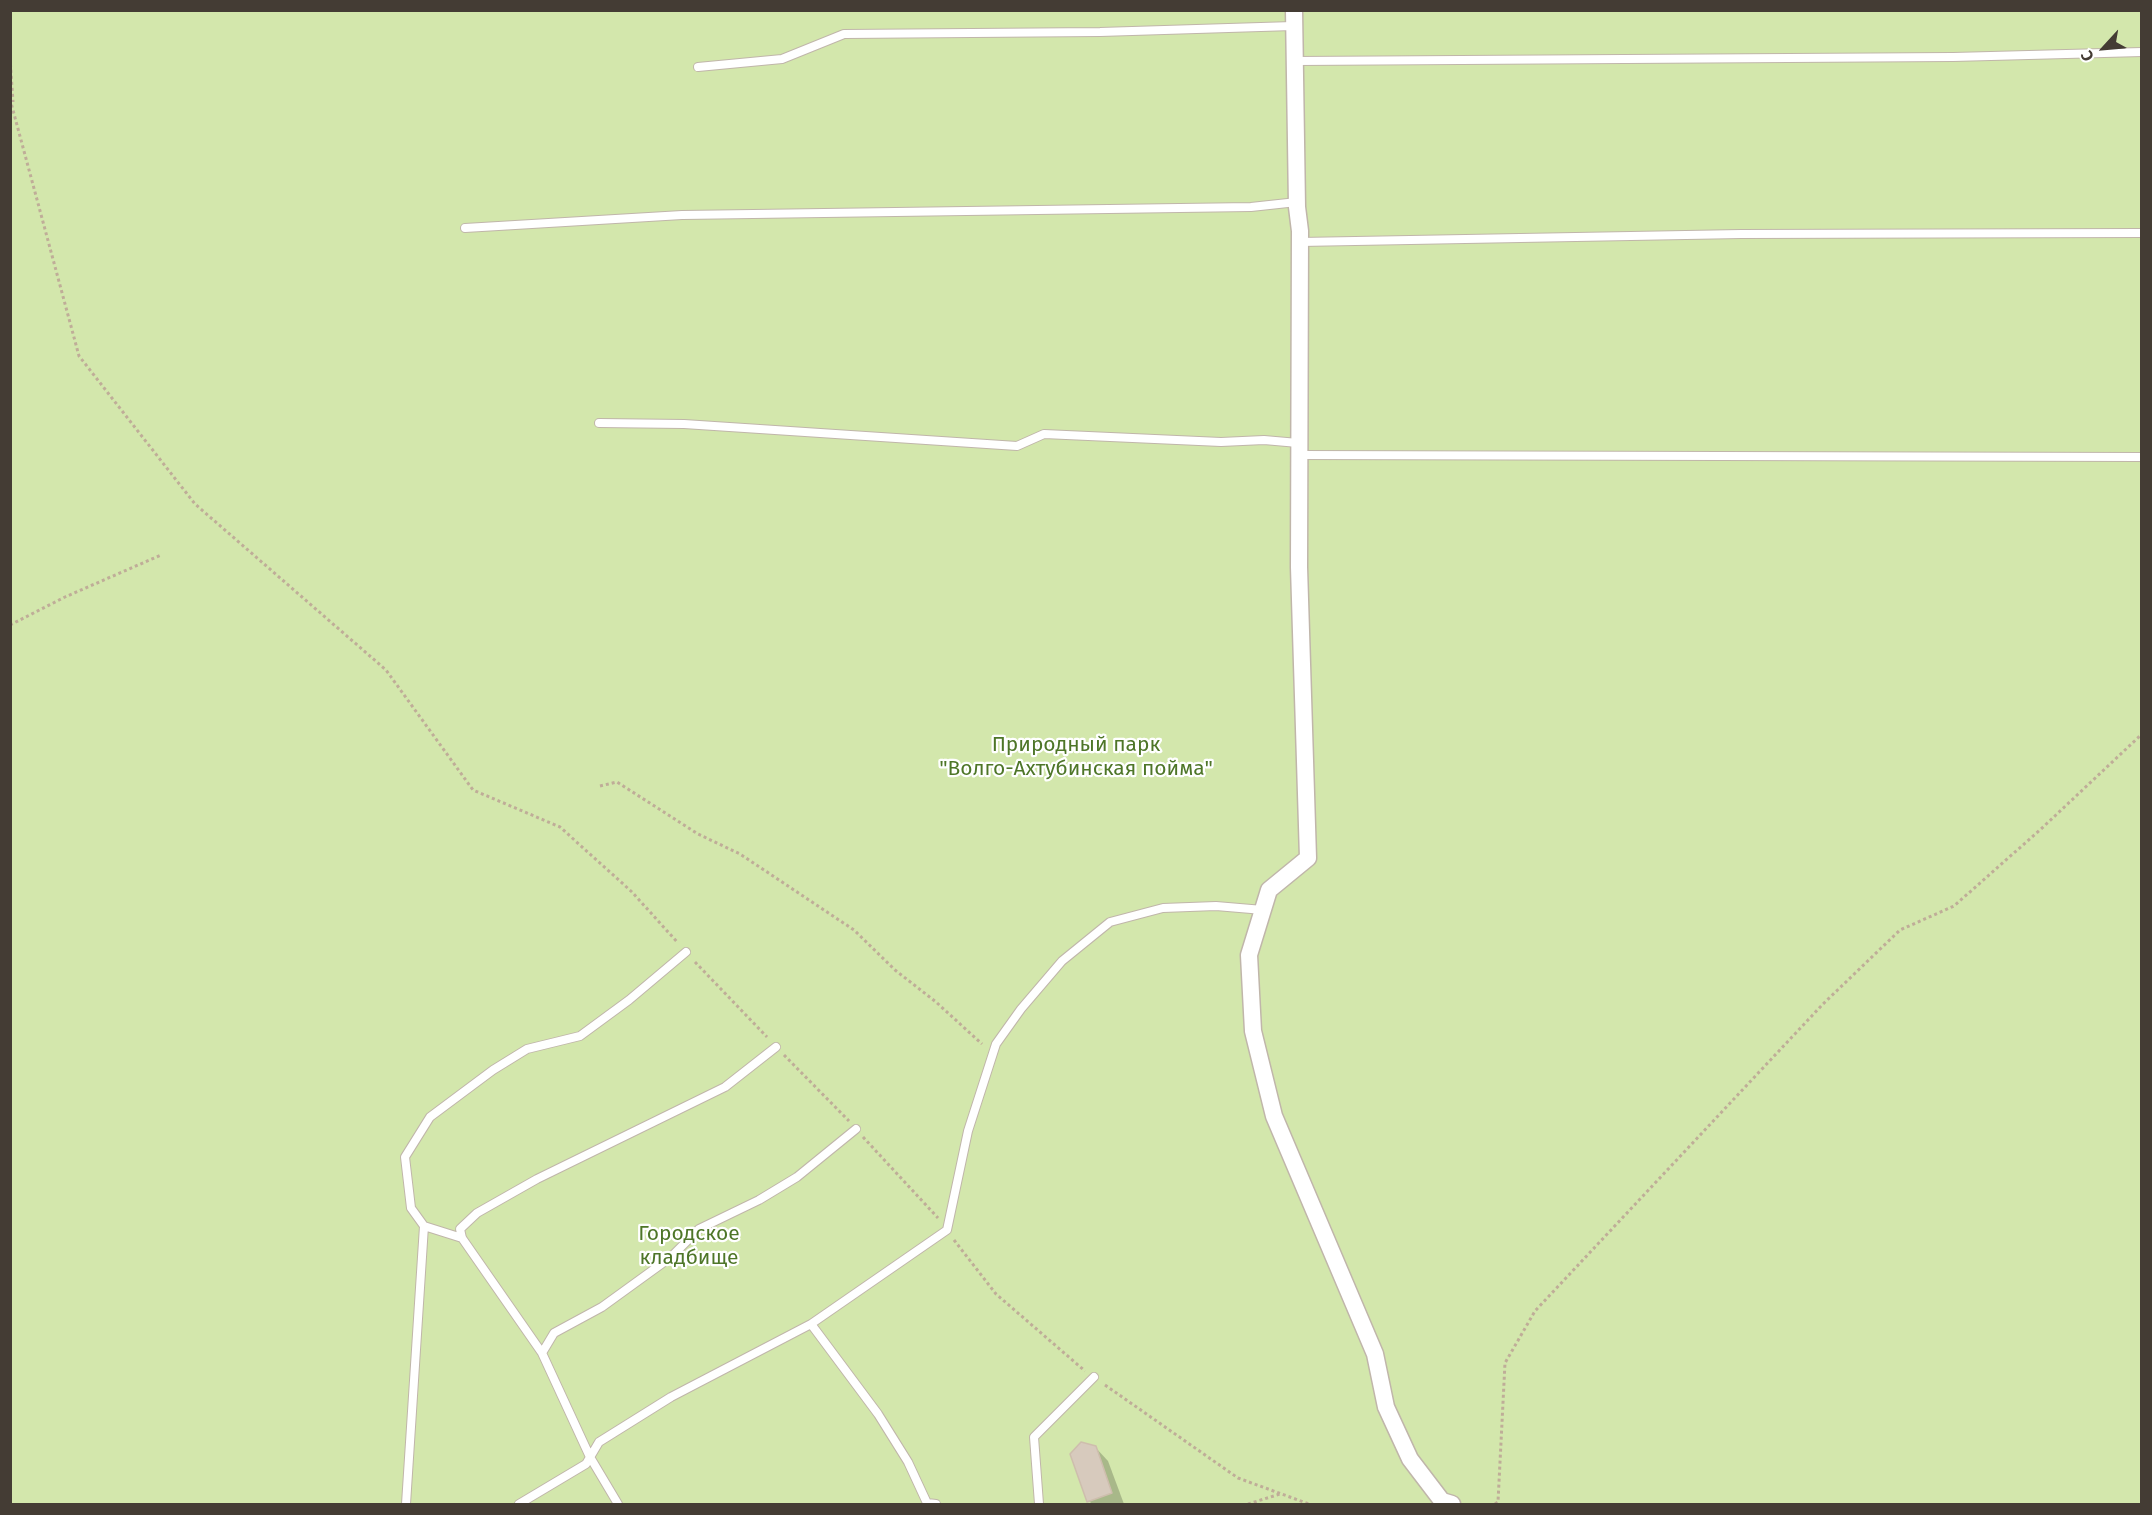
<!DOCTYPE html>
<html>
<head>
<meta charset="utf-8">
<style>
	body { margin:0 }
	#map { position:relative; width:2152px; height:1515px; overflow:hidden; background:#f2ece4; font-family:"Fira Sans",sans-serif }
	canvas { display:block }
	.frame { position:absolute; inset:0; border:12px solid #443c34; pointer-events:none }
	.north { position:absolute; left:2074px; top:18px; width:60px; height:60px; -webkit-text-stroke:4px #fff; paint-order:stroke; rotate:244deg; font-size:16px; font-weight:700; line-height:24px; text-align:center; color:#443c34 }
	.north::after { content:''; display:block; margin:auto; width:21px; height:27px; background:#443c34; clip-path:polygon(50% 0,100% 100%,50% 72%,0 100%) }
</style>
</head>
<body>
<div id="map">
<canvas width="2152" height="1515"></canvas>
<div class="frame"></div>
<div class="north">С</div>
</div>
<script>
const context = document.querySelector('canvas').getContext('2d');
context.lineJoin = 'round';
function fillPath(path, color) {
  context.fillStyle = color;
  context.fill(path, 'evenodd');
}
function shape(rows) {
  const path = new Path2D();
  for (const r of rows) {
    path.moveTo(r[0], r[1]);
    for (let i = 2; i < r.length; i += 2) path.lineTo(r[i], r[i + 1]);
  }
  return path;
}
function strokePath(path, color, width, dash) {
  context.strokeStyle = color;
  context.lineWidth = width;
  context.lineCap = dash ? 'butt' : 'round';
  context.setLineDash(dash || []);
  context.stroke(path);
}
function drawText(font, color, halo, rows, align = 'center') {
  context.font = font + ' "Fira Sans",sans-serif';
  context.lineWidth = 4.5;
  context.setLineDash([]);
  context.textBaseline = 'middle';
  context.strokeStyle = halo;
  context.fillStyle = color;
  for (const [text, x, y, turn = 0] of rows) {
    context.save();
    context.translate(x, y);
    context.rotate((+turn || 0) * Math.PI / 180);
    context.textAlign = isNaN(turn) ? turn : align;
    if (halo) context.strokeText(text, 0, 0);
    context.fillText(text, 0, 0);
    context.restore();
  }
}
const green = shape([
	[10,11,2141,11,2141,1504,11,1504]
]);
const shadow = shape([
	[1095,1447,1108,1461,1124,1504,1092,1504,1089,1501]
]);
const building = shape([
	[1081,1442,1096,1446,1112,1493,1087,1502,1070,1454,1081,1442]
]);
const path = shape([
	[10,58,13,102],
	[10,99,79,356,195,504,386,670,473,790,560,827,632,892,678,943],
	[10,625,65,597,161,555],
	[600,786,617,782,698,834,740,854,854,930,895,970,936,1002,982,1044],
	[695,962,767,1037],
	[784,1055,849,1121],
	[863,1137,938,1218],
	[954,1240,996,1294,1085,1371],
	[1105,1385,1238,1478,1309,1504],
	[1248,1504,1280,1494],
	[1495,1504,1498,1502,1505,1363,1535,1311,1823,1004,1900,930,1954,906,2041,829,2142,734]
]);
const lane = shape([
	[1296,61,1953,57,2142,52],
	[698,67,782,59,844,34,1100,32,1293,26],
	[465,228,682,215,1251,207,1297,202],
	[1300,242,1741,234,2142,233],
	[599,423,684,424,1017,446,1044,434,1221,442,1264,440,1298,443],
	[1298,455,2142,457],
	[462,1238,424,1226,411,1208,405,1157,430,1117,493,1070,527,1049,580,1036,629,1000,686,952],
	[542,1353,462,1238,460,1229,477,1213,537,1179,725,1087,776,1047],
	[406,1504,424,1226],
	[519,1504,586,1464,599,1442,671,1397,811,1324],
	[618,1504,590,1457,542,1353,554,1333,602,1307,671,1257,699,1229,759,1200,797,1177,856,1129],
	[936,1504,927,1503,908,1462,878,1414,811,1324,947,1230,968,1131,996,1044,1021,1009,1062,961,1110,922,1163,908,1216,906,1263,910],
	[1039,1504,1034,1437,1094,1377]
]);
const street = shape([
	[1294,10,1297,207,1300,231,1299,567,1308,858,1269,890,1249,955,1253,1031,1274,1116,1375,1354,1386,1407,1410,1459,1442,1501,1452,1504]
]);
const parkNames = [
	["Природный парк",1076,745],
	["\"Волго-Ахтубинская пойма\"",1076,769],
	["Городское",689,1234],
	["кладбище",689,1258]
];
fillPath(green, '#d3e7ac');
fillPath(shadow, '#0003');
fillPath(building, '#d7cabd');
strokePath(building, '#cebead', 1.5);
strokePath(lane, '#c0b6aa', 10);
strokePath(street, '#c0b6aa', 19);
strokePath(path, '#bfad98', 3, [3, 3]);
strokePath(lane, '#fff', 8);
strokePath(street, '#fff', 16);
drawText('21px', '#4e7628', '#fff', parkNames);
</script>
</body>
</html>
